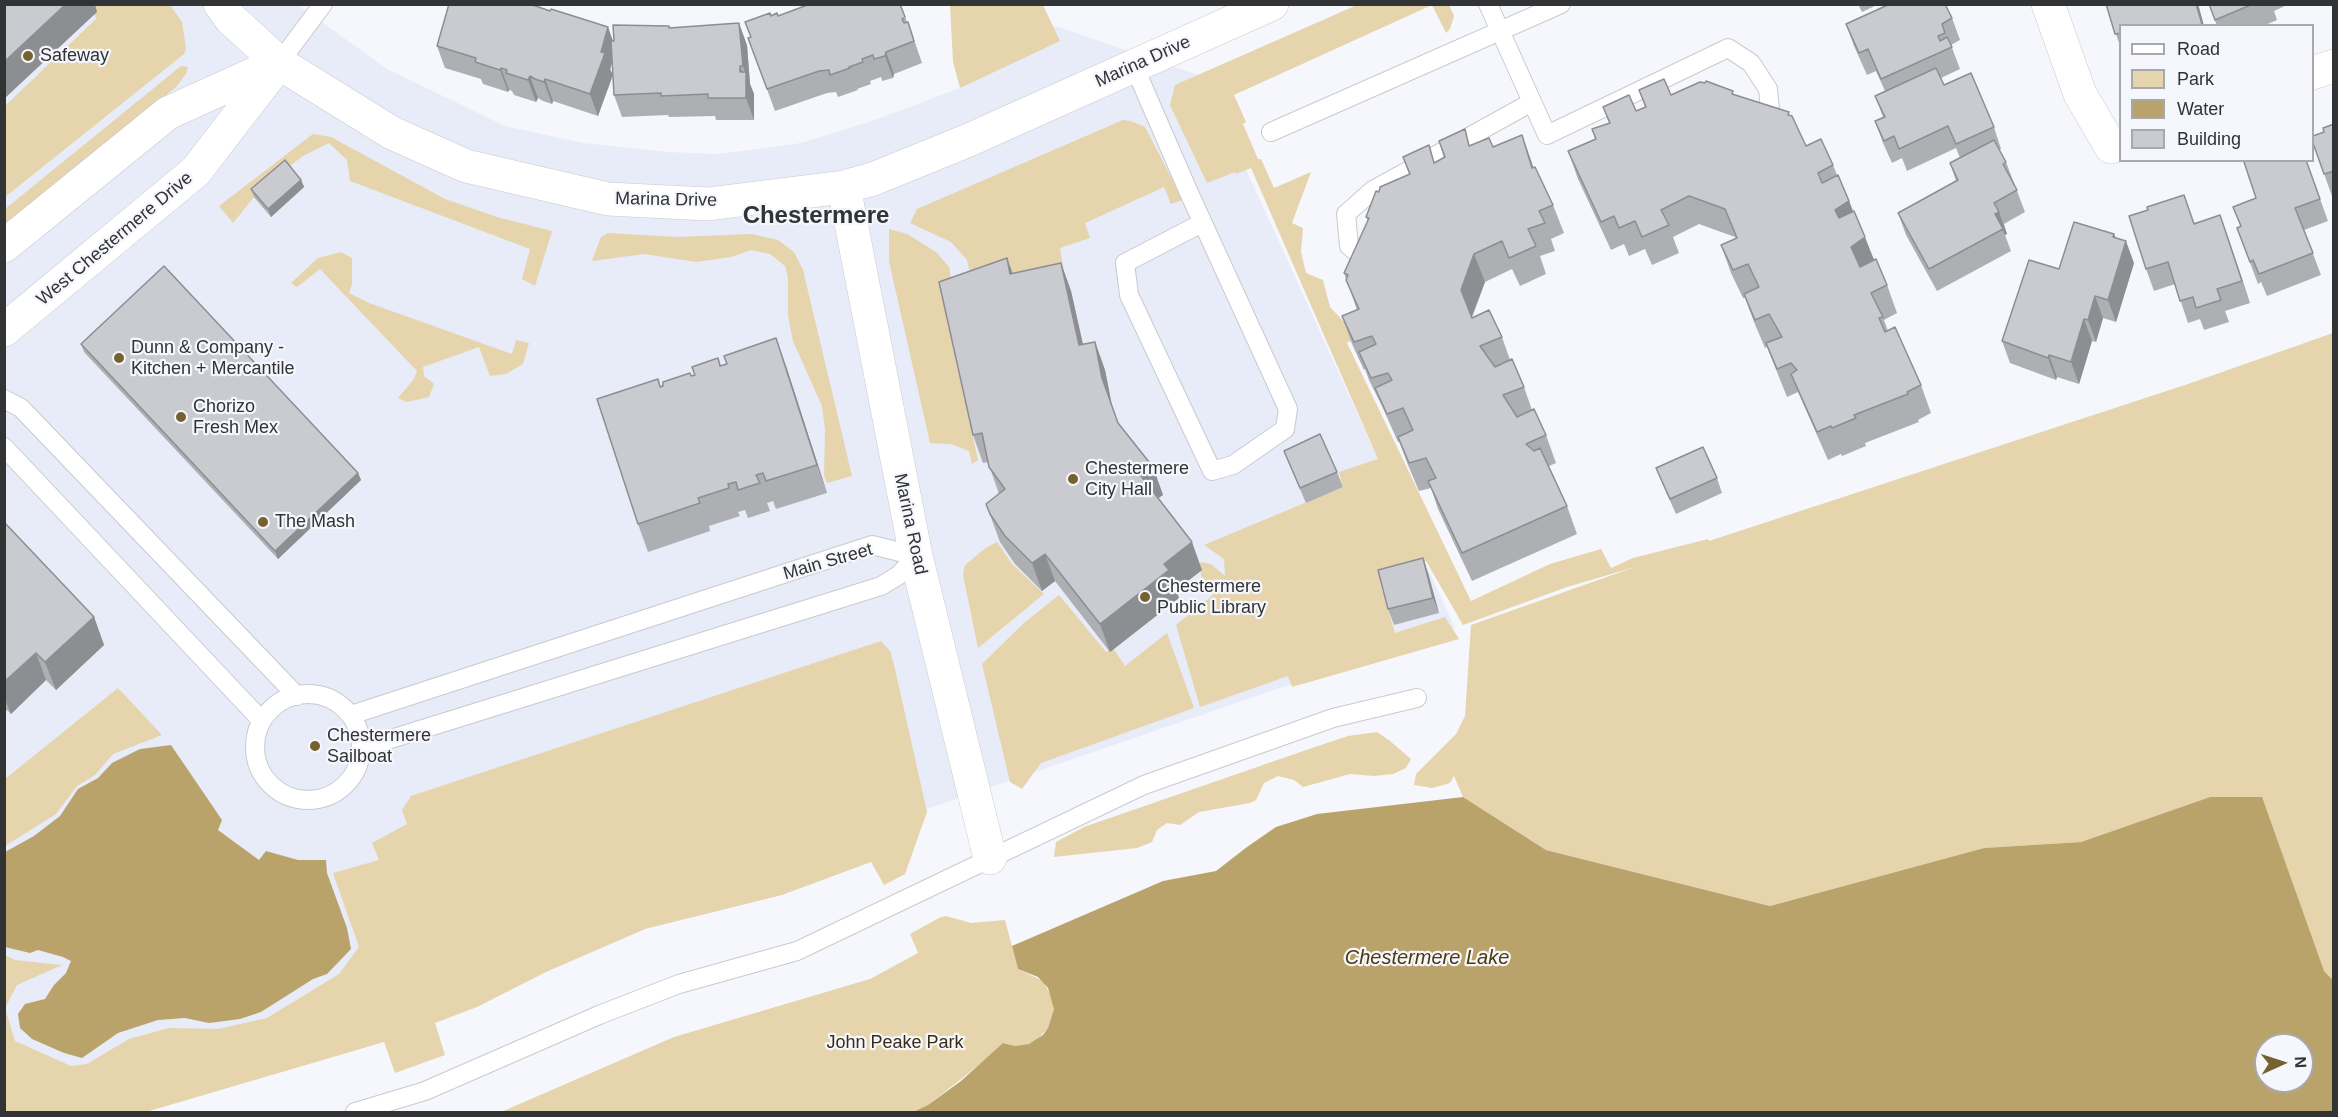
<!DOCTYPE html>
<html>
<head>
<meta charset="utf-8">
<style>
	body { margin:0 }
	#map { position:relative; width:2338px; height:1117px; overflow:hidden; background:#f6f7fd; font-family:Helvetica,sans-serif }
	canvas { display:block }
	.frame { position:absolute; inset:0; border:6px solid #323335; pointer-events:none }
	.legend { position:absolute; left:2119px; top:24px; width:195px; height:138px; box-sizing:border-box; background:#f6f7fd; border:2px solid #a8a9ad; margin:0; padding:8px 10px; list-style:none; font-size:18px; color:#323335 }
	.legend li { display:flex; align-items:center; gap:12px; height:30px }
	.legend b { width:30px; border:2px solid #a8a9ad }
	.north { position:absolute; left:2254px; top:1033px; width:60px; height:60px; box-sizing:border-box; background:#f6f7fd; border:2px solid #a8a9ad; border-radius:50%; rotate:87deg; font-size:16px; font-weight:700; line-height:24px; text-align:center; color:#323335 }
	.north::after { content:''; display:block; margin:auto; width:21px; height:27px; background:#766231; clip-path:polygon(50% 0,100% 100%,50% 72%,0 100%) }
</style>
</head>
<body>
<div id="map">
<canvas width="2338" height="1117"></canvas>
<div class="frame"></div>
<ul class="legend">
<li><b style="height:8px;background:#fff"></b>Road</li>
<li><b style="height:16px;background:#e5d4ac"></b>Park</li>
<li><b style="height:16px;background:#baa36a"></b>Water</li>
<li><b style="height:16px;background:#c9cbd0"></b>Building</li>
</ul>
<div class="north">N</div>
</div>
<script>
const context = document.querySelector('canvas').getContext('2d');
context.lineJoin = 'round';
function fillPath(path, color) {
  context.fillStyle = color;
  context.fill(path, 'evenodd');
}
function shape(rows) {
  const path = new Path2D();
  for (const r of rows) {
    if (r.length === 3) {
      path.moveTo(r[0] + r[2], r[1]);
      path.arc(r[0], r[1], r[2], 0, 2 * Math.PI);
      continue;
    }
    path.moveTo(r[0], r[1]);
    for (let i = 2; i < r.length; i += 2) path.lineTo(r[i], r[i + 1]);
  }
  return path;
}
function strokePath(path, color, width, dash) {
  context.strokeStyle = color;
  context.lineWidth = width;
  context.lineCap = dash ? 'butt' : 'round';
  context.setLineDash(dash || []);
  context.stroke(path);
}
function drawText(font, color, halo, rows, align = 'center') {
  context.font = font + ' Helvetica,sans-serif';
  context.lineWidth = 4.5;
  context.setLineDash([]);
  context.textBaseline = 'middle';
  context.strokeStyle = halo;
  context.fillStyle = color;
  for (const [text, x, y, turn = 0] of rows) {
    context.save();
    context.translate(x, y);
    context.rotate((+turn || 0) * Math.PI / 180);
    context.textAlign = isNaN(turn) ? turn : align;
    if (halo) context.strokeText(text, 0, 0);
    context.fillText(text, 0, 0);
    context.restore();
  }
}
const built = shape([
	[5,5,298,5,387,69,505,126,583,143,668,152,719,154,801,143,875,120,960,88,1002,54,1056,26,1204,77,1455,628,43,1112,5,1112]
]);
const green = shape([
	[85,5,170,5,182,22,186,48,184,54,5,197,5,106,97,18],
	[950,5,1043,5,1060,41,960,88,953,62],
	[1357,5,1449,5,1454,16,1450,29,1446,33,1432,5,1234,95,1246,122,1243,124,1258,159,1261,159,1274,188,1311,172,1292,223,1303,228,1301,252,1306,273,1323,280,1330,307,1343,321,1347,319,1354,339,1347,343,1471,601,1550,564,1601,549,1611,568,1633,558,1708,539,1709,541,2191,383,2333,333,2333,980,2324,971,2210,797,2081,842,1984,848,1770,906,1546,850,1463,797,1454,776,1450,783,1432,788,1414,785,1416,774,1456,734,1465,716,1471,625,1635,567,1567,587,1463,625,1426,561,1387,572,1389,580,1380,583,1395,633,1445,617,1459,639,1292,687,1288,676,1200,707,1176,625,1213,595,1201,576,1200,562,1211,564,1225,576,1224,559,1204,545,1343,487,1339,472,1378,459,1251,168,1236,174,1235,172,1207,183,1170,105,1175,85],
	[181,66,188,67,186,74,176,87,5,225,5,209],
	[1123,120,1131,121,1145,127,1183,200,1171,204,1164,187,1085,223,1090,238,1060,248,1064,274,973,287,967,260,951,242,910,223,917,209],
	[313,134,331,137,445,199,497,217,552,231,535,286,522,279,530,249,350,181,347,160,329,143,303,156,287,168,254,197,233,223,219,206],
	[889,229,907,234,936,252,949,267,957,309,946,316,978,460,972,464,969,451,951,444,930,443,889,261],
	[608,233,677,237,752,234,778,240,794,252,803,270,852,476,827,483,824,475,825,430,822,406,793,341,788,316,788,278,785,266,770,254,751,250,731,257,696,262,644,254,592,261,601,237],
	[341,252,352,258,352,284,349,293,369,303,512,354,516,340,529,343,523,364,506,374,490,376,479,347,423,367,424,376,434,384,429,397,407,402,398,398,414,379,417,371,320,269,297,287,291,283,318,258],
	[997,542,1012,564,1044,594,978,648,963,575,965,565,987,547],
	[1059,595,1106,652,1113,648,1125,666,1167,633,1194,708,1041,763,1022,789,1010,782,982,664,1024,623],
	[881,641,890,651,895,669,927,812,905,874,884,885,871,862,782,895,645,929,546,972,477,1007,435,1023,445,1055,395,1073,384,1042,146,1112,5,1112,5,955,15,960,62,965,17,985,5,1008,15,1041,71,1066,87,1064,129,1039,169,1028,218,1029,267,1018,339,974,359,947,333,873,379,860,372,843,407,824,402,810,411,796],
	[118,688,162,735,113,754,95,775,77,786,56,814,5,846,5,779],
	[1377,732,1390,741,1411,759,1406,768,1393,774,1374,776,1350,774,1303,787,1294,780,1278,776,1264,783,1256,800,1250,803,1199,812,1180,825,1167,823,1157,830,1152,842,1137,848,1054,857,1056,842,1084,827,1312,748,1348,736],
	[946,916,971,923,1005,920,1018,969,1043,981,1052,998,1054,1009,1048,1028,1037,1040,1029,1044,1015,1046,1003,1043,994,1053,928,1105,913,1112,501,1112,674,1037,870,979,918,953,910,934,939,918]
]);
const water = shape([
	[171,745,222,820,218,830,259,860,266,851,298,860,326,860,327,873,347,928,351,949,327,974,313,979,261,1012,240,1019,209,1023,185,1018,158,1020,118,1033,82,1058,64,1053,32,1039,20,1028,18,1014,25,1004,45,999,54,985,66,973,71,961,63,957,38,950,30,953,5,947,5,852,34,836,60,816,78,789,98,778,112,763,140,749],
	[1463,797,1546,850,1770,906,1984,848,2081,842,2210,797,2262,797,2324,971,2333,980,2333,1112,913,1112,928,1105,961,1081,1003,1043,1015,1046,1029,1044,1043,1035,1048,1028,1054,1009,1048,988,1038,977,1018,969,1012,946,1163,881,1216,871,1247,847,1276,827,1317,814],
	[2266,1045,2302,1045,2302,1081,2266,1081]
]);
const service = shape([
	[1488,4,1547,135,1728,48,1751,63,1768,89,1771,120],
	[279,63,323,4],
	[1134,66,1190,195,1288,409,1285,429,1233,465,1212,471,1129,295,1125,263,1202,223],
	[1271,132,1561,4],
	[1363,258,1349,246,1346,214,1373,190,1532,102],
	[4,399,21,408,297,696],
	[4,447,262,721],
	[308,747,53],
	[351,715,872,545,916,556,899,575,881,586,362,748],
	[355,1112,425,1091,599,1015,679,984,797,951,1144,785,1333,718,1417,698]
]);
const minor = shape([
	[2048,4,2080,94,2111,147,2120,144],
	[279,63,392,133,466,166,608,199,708,204,844,187,873,179,969,140,1272,4],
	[2312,73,2334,66],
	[844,187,916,556,990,858]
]);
const tertiary = shape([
	[220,4,230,18,279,63],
	[4,246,168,113,278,63],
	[4,330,196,171,279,63]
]);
const wall = shape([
	[900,4,907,22,908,22,922,63,894,74,893,78,882,81,881,77,870,81,871,84,857,89,858,90,838,97,836,92,827,93,775,111,748,38,751,37,771,16,778,16],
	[1858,4,1879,4,1862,12],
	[2106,4,2198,4,2204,26,2121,26,2121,49],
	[2209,4,2285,4,2285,6,2274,11,2277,20,2263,26,2217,26],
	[1952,18,1960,40,1951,45,1960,69,1941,78,1944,85,1994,127,2001,149,1999,150,2006,162,2025,212,2004,224,2007,234,2005,235,2011,251,1937,291,1906,235,1898,213,1956,181,1950,163,1960,158,1956,148,1907,171,1902,158,1892,163,1883,143,1875,121,1883,117,1875,96,1885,91,1876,71,1867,75,1854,46,1846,24],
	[669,26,670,28,747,45,750,84,754,94,754,120,716,120,715,116,669,117,668,115,622,117,614,95,612,63,598,116,553,101,552,104,543,101,538,98,536,102,514,95,512,91,509,90,508,92,483,84,481,79,445,68,437,46,613,41],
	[1639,90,1671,95,1734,94,1790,116,1806,146,1833,165,1837,175,1849,201,1874,260,1887,285,1897,313,1884,320,1888,331,1921,385,1931,413,1918,420,1919,422,1865,443,1866,446,1842,456,1841,454,1828,460,1798,392,1787,397,1767,347,1765,348,1754,322,1745,298,1743,298,1731,273,1721,245,1736,239,1735,237,1699,224,1673,237,1679,253,1652,265,1645,249,1629,256,1624,244,1611,250,1578,179,1568,151,1595,139,1592,129,1609,123,1603,107,1636,111,1645,107],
	[2334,124,2334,196,2332,196,2313,143],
	[1439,141,1471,146,1493,147,1533,168,1553,205,1564,233,1551,239,1555,251,1540,256,1546,274,1520,286,1512,269,1485,282,1472,318,1502,337,1510,360,1524,387,1532,410,1546,435,1556,463,1549,466,1567,506,1577,534,1472,581,1438,509,1431,488,1419,491,1408,465,1399,441,1398,442,1382,406,1369,380,1365,369,1364,370,1352,344,1342,316,1357,310,1344,273,1368,222,1366,217,1379,192,1409,174,1403,157,1435,162,1444,158],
	[2306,160,2328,221,2304,230,2321,275,2267,296,2261,282,2258,284,2237,228,2240,227,2256,198],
	[301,180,304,187,271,217,254,197,251,189],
	[2220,215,2250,303,2225,311,2229,322,2204,330,2200,319,2188,323,2175,284,2154,291,2146,269,2194,223],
	[2114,234,2116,238,2134,263,2116,322,2103,318,2096,342,2092,341,2079,384,2057,377,2056,380,2010,363,2002,341,2059,269],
	[1007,258,1013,274,1061,263,1071,291,1083,344,1095,342,1105,370,1112,406,1118,423,1153,467,1163,495,1158,498,1202,570,1176,590,1179,598,1110,652,1055,581,1042,591,1015,564,1000,542,986,504,999,494,988,462,983,463,973,435],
	[81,344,358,473,361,480,278,559,84,352],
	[718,358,721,366,786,366,827,493,776,509,773,501,767,503,770,511,748,518,745,510,738,512,740,516,709,526,710,531,648,552,638,524,660,386,695,375],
	[1284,451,1337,472,1343,487,1306,503,1290,466],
	[1656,468,1717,478,1722,493,1676,514,1662,483],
	[4,522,94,617,104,645,56,690,46,680,11,714,7,710,4,713],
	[1428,573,1439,613,1394,625,1388,609]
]);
const shadedWall = shape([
	[66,4,95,4,97,12,4,99,4,62],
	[2196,4,2198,4,2204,26,2203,26],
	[739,23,747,45,750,84,754,94,754,120,746,98,740,72,740,66,746,83,746,75,743,66],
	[608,27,616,49,610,69,613,75,598,116,590,94],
	[886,52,894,74,893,78,885,56],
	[501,68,509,90,508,92,500,70],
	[530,76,538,98,536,102,528,80],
	[545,79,553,101,552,104,544,82],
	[1522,135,1532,163,1542,196,1532,168],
	[301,180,304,187,271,217,268,209],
	[1849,201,1859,228,1845,237,1835,210],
	[1999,212,2007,234,2005,235,1995,214],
	[2220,215,2228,237,2250,303,2242,281],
	[2114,234,2122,255,2126,241,2134,263,2116,322,2108,300],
	[1865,237,1876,265,1861,274,1851,247],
	[1474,254,1485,282,1471,318,1461,290],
	[1007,258,1017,286,1010,274],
	[1061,263,1071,291,1089,372,1079,345],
	[2095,296,2103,318,2096,342,2088,320],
	[2084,319,2092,341,2079,384,2071,362],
	[776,338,786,366,827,493,817,465],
	[1095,342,1105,370,1112,406,1102,378],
	[2049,355,2057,377,2056,380,2048,358],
	[1153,467,1163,495,1151,503,1141,476],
	[358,473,361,480,278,559,275,551],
	[1192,542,1202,570,1176,590,1179,598,1110,652,1100,624,1164,564],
	[1045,554,1055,581,1042,591,1032,563],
	[1423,558,1428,573,1439,613,1433,598],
	[94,617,104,645,56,690,45,662],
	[36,653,46,680,11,714,4,697,4,682]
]);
const building = shape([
	[4,4,66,4,4,62,4,4],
	[449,4,530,4,550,11,551,9,608,27,601,52,605,53,590,94,545,79,544,82,535,79,530,76,528,80,506,73,507,70,501,68,500,70,475,62,476,58,437,46,449,4],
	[810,4,900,4,905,17,902,19,904,23,908,22,914,41,886,52,885,56,874,59,873,55,862,59,863,62,849,67,850,68,830,75,829,70,819,71,767,89,748,38,751,37,745,22,770,13,771,16,777,13,778,16,810,4],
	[1890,4,1945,4,1952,18,1942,24,1945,33,1938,36,1940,41,1947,37,1952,47,1881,79,1868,49,1859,53,1846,24,1890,4],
	[2106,4,2196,4,2202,24,2196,26,2121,26,2121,33,2115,34,2106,4],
	[2209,4,2253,4,2215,20,2209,4],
	[739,23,743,66,740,66,740,72,746,72,746,98,708,98,708,94,661,96,661,93,614,95,611,41,614,41,613,25,669,26,669,28,739,23],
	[1936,68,1944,85,1971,73,1994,127,1956,144,1948,126,1899,149,1894,136,1884,141,1875,121,1885,117,1875,96,1936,68],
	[1664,79,1671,95,1700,82,1705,83,1706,81,1733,91,1732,94,1789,112,1788,115,1792,116,1806,146,1821,139,1833,165,1818,173,1822,183,1838,175,1849,201,1835,210,1839,218,1854,211,1865,237,1851,247,1860,267,1876,259,1887,285,1871,293,1883,317,1879,318,1885,332,1895,327,1921,385,1907,392,1908,394,1854,415,1856,418,1832,428,1831,426,1817,432,1791,374,1797,370,1791,363,1777,369,1766,343,1782,337,1769,314,1755,320,1744,294,1759,287,1748,264,1733,270,1721,245,1737,238,1725,209,1689,196,1661,210,1669,225,1642,237,1635,221,1619,228,1614,216,1601,222,1568,151,1596,139,1592,129,1610,123,1603,107,1629,95,1636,111,1646,107,1639,90,1664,79],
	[2334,124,2334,171,2324,174,2313,143,2313,136,2324,132,2323,128,2334,124],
	[1465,129,1469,146,1489,138,1493,147,1522,135,1532,168,1535,167,1553,205,1539,211,1545,223,1528,229,1536,246,1509,258,1502,241,1474,254,1461,290,1472,318,1489,310,1502,337,1480,346,1495,367,1512,359,1524,387,1503,395,1517,417,1534,409,1546,435,1526,444,1534,451,1540,448,1567,506,1462,553,1428,481,1436,478,1426,458,1409,463,1398,437,1413,430,1403,408,1387,414,1375,388,1392,380,1388,373,1371,378,1359,352,1376,344,1372,336,1354,342,1342,316,1359,309,1346,280,1348,275,1344,273,1369,218,1366,217,1376,191,1379,192,1380,187,1410,174,1403,157,1429,145,1434,163,1445,157,1439,141,1465,129],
	[1994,140,2006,162,2003,164,2017,190,1994,203,1999,212,1995,214,2003,229,1929,269,1898,213,1958,180,1950,163,1994,140],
	[285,160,301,180,268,209,251,189,285,160],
	[2248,160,2306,160,2320,199,2295,208,2313,253,2259,274,2253,260,2250,262,2237,228,2241,226,2233,207,2256,198,2244,162,2248,160],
	[2184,195,2194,224,2220,215,2242,281,2217,289,2221,300,2196,308,2193,297,2180,301,2168,262,2146,269,2129,216,2148,210,2147,207,2184,195],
	[2074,222,2114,234,2113,237,2126,241,2108,300,2095,296,2088,320,2084,319,2071,362,2049,355,2048,358,2002,341,2029,260,2059,269,2074,222],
	[1007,258,1010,274,1061,263,1079,345,1095,342,1102,378,1118,423,1153,467,1141,476,1192,542,1164,564,1169,570,1100,624,1045,554,1032,563,1005,536,990,514,986,504,1005,489,989,467,982,433,973,435,939,282,1007,258],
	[164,266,358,473,275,551,81,344,164,266],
	[776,338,817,465,766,481,763,473,756,475,760,483,738,490,736,482,728,484,729,488,698,498,700,503,638,524,597,399,658,379,660,387,663,386,663,382,690,373,691,376,695,375,692,367,718,358,720,366,727,364,724,356,776,338],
	[1320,434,1337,472,1300,488,1284,451,1320,434],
	[1703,447,1717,478,1670,499,1656,468,1703,447],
	[4,522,94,617,45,662,36,653,4,682,4,522],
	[1423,558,1433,598,1388,609,1378,570,1423,558]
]);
const markers = [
	[28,56,6,"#766231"],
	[119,358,6,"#766231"],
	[181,417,6,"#766231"],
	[1073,479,6,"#766231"],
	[263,522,6,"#766231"],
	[1145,597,6,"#766231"],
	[315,746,6,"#766231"]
];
const poiNames = [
	["Safeway",40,56],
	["Dunn & Company -",131,348],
	["Kitchen + Mercantile",131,369],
	["Chorizo",193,407],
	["Fresh Mex",193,428],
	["Chestermere",1085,469],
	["City Hall",1085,490],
	["The Mash",275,522],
	["Chestermere",1157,587],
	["Public Library",1157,608],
	["Chestermere",327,736],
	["Sailboat",327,757]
];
const streetNames = [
	["Marina Drive",1143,62,-24],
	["Marina Drive",666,200,1],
	["West Chestermere Drive",115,239,-40],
	["Marina Road",910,524,78],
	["Main Street",828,562,-16]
];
const parkNames = [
	["John Peake Park",895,1043]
];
const waterNames = [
	["Chestermere Lake",1427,958]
];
const districtNames = [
	["Chestermere",816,216]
];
fillPath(built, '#e8ebf8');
fillPath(green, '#e5d4ac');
fillPath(water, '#baa36a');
strokePath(service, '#c9cacf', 20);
strokePath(minor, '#c9cacf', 34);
strokePath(tertiary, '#c9cacf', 34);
strokePath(service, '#fff', 18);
strokePath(minor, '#fff', 33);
strokePath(tertiary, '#fff', 33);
fillPath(wall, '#adafb3');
fillPath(shadedWall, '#8d8e92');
fillPath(building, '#c9cbd0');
strokePath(building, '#8d8e92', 1.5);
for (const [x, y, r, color] of markers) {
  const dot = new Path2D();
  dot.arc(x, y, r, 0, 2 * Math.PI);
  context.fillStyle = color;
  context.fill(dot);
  strokePath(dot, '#f6f7fd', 2);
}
drawText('18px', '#323335', '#f6f7fd', poiNames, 'left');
drawText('18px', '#323335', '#f6f7fd', streetNames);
drawText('18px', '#392e14', '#f6f7fd', parkNames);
drawText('italic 20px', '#4b3a0a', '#f6f7fd', waterNames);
drawText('bold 24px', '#323335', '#f6f7fd', districtNames);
</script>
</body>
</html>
